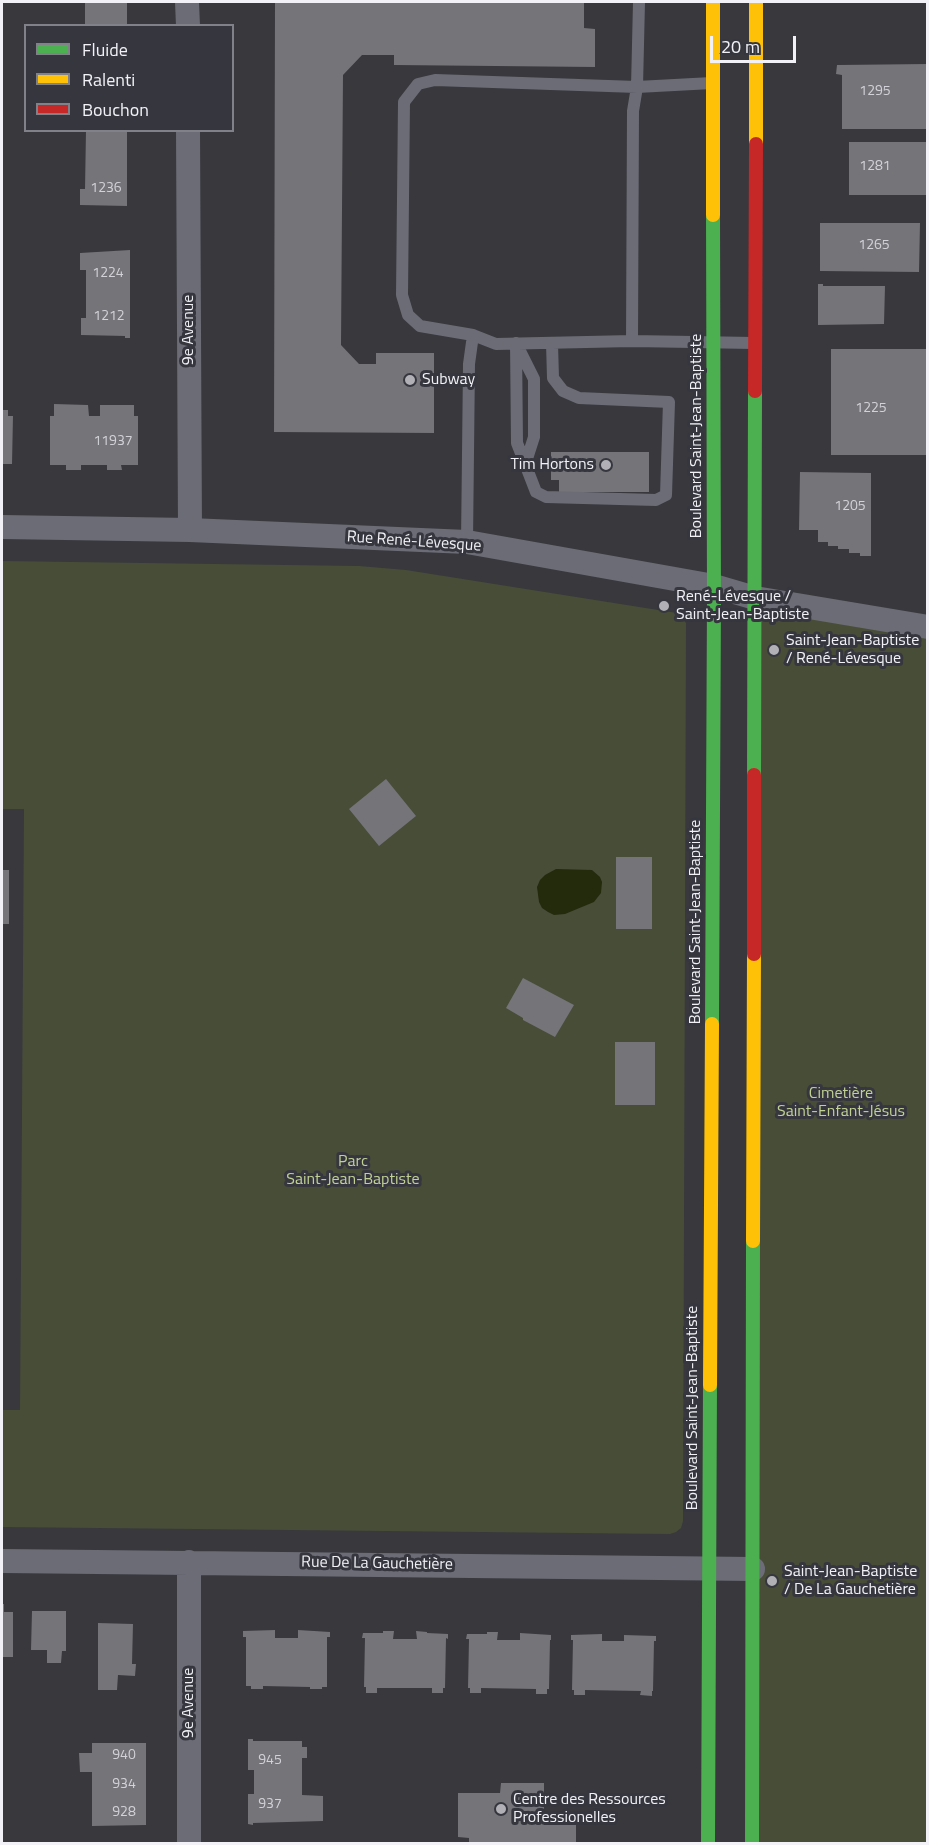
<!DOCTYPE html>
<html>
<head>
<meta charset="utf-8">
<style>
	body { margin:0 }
	#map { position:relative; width:929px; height:1845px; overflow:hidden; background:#38383d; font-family:"Titillium Web",sans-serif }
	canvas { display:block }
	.frame { position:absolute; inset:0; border:3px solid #f1f1f7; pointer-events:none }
	.legend { position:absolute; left:24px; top:24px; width:210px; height:108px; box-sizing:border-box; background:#36363f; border:2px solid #818189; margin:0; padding:8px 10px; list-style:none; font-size:18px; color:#f1f1f7 }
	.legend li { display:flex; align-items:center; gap:12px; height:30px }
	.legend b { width:30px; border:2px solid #818189 }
	.scale { position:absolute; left:710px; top:36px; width:86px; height:27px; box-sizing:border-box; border:3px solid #f1f1f7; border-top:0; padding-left:8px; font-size:18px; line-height:21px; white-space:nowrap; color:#f1f1f7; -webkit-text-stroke:4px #36363f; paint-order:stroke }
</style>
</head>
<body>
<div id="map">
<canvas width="929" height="1845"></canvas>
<div class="frame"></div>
<ul class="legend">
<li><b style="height:8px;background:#4caf50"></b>Fluide</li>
<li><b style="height:8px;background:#ffc107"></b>Ralenti</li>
<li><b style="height:8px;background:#c62828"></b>Bouchon</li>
</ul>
<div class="scale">20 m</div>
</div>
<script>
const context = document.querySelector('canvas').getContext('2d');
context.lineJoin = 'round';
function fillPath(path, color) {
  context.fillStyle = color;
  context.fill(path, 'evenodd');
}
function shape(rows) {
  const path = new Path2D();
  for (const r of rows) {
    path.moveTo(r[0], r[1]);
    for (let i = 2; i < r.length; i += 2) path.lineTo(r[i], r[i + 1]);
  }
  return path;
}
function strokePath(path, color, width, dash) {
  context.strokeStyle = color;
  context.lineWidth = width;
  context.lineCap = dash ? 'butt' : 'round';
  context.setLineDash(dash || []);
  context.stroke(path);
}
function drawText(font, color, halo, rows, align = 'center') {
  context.font = font + ' "Titillium Web",sans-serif';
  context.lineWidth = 6;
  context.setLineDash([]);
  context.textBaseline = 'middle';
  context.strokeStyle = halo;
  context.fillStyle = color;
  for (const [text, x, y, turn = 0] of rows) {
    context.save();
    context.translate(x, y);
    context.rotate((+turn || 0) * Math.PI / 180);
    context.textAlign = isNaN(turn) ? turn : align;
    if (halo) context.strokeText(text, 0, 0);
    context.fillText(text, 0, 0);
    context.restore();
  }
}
const green = shape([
	[2,561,359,566,406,570,677,613,686,623,683,1521,681,1528,676,1532,670,1534,2,1527,2,1410,20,1410,24,809,2,809],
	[755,598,927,627,928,1843,752,1844]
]);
const water = shape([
	[556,869,592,870,600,877,602,882,601,893,594,902,565,914,554,915,548,912,542,908,539,902,537,887,540,880,545,875]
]);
const building = shape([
	[85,2,127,2,127,26,85,26],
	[275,2,584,2,584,28,595,29,595,67,394,65,394,55,362,55,343,75,341,345,359,364,376,364,376,353,434,353,434,433,274,432],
	[928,64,928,129,842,129,842,75,836,74,837,65],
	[86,130,127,130,127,206,80,205,80,189,85,189],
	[849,142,928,142,928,195,849,195],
	[820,223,920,223,919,272,820,271],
	[130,250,130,338,125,338,125,336,81,335,81,318,86,318,86,270,80,270,80,253],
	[818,284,823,284,823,286,885,286,884,324,818,325],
	[831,349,928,349,928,455,831,455],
	[54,404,88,405,89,416,100,416,100,405,134,405,134,416,138,416,138,465,121,465,122,470,107,470,107,465,81,465,81,470,66,470,66,465,50,465,50,416,54,416],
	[2,410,8,410,8,416,13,416,12,464,2,464],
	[551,452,649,452,649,492,559,492,559,480,551,480],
	[800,472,871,473,871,556,860,556,860,553,849,553,849,549,838,549,838,546,828,546,828,542,818,542,818,530,799,530],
	[386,779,416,816,379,846,349,809],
	[616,857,652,857,652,929,616,929],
	[2,870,9,870,9,924,2,924],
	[523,978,574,1005,555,1037,523,1020,523,1018,506,1008],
	[615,1042,655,1042,655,1105,615,1105],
	[2,1604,4,1604,4,1612,13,1612,13,1657,2,1657],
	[32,1611,66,1611,66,1651,62,1651,61,1663,47,1663,47,1650,31,1650],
	[98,1623,133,1624,132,1664,136,1664,135,1676,118,1675,117,1690,98,1690],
	[275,1630,275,1638,298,1638,298,1630,330,1632,330,1637,327,1637,327,1687,322,1687,322,1689,310,1689,310,1687,263,1686,263,1689,251,1689,251,1686,246,1686,246,1637,243,1637,243,1631],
	[383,1631,394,1631,393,1639,417,1639,416,1631,427,1632,427,1633,448,1634,448,1639,446,1638,445,1688,443,1688,443,1693,432,1693,432,1688,377,1688,377,1693,366,1693,366,1687,364,1687,365,1638,362,1638,363,1633,383,1633],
	[487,1632,498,1632,497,1640,520,1640,520,1633,551,1635,551,1640,550,1640,549,1689,547,1689,547,1694,536,1694,536,1689,481,1688,481,1693,470,1693,470,1688,468,1688,469,1639,466,1639,467,1634,487,1634],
	[602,1634,602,1641,624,1641,624,1635,656,1636,656,1641,654,1641,653,1691,652,1691,652,1696,640,1695,641,1691,585,1690,585,1695,574,1695,574,1690,572,1690,573,1640,571,1640,571,1635],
	[248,1739,253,1739,253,1741,302,1741,302,1747,307,1747,307,1758,302,1758,302,1795,323,1796,323,1821,253,1823,253,1825,248,1824,248,1794,254,1794,254,1770,248,1770],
	[92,1743,146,1743,146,1825,92,1826,92,1772,80,1772,79,1753,92,1753],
	[501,1783,544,1783,544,1825,576,1825,576,1844,469,1844,469,1838,458,1837,458,1793,500,1793]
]);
const lane = shape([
	[473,335,420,326,408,315,402,295,404,102,418,84,435,80,637,87,712,83],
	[632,341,754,343],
	[516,343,517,443,536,492,546,497,656,500,666,495,669,402,579,398,563,391,553,378,552,343],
	[518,347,534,379,534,437,525,465],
	[467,542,469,364,473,335,496,344,632,341,633,111,637,87,639,2]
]);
const street = shape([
	[187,2,188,26],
	[188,130,190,530],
	[2,527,190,530,467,542,714,586,755,598,928,627],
	[2,1561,753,1569],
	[189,1562,189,1844]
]);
const fast = shape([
	[754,775,755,391],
	[712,1024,714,597,713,215],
	[708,1844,710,1385],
	[752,1844,753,1241]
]);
const slow = shape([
	[713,2,713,215],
	[756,144,756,2],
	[753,1241,754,954],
	[710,1385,712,1024]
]);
const jam = shape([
	[755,391,756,144],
	[754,954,754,775]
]);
const markers = [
	[410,380,6,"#b0b0b6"],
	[606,465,6,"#b0b0b6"],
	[664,606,6,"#b0b0b6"],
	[774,650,6,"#b0b0b6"],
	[772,1581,6,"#b0b0b6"],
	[501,1809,6,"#b0b0b6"]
];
const numberNames = [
	["1295",875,92],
	["1281",875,167],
	["1236",106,189],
	["1265",874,246],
	["1224",108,274],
	["1212",109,317],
	["1225",871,409],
	["11937",113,442],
	["1205",850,507],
	["940",124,1756],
	["945",270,1761],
	["934",124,1785],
	["937",270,1805],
	["928",124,1813]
];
const streetNames = [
	["9e Avenue",189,330,-90],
	["Boulevard Saint-Jean-Baptiste",697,436,-90],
	["Rue René-Lévesque",414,542,4],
	["Boulevard Saint-Jean-Baptiste",696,922,-90],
	["Boulevard Saint-Jean-Baptiste",693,1408,-90],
	["Rue De La Gauchetière",377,1564,1],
	["9e Avenue",189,1703,-90]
];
const poiNames = [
	["Subway",422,380],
	["Tim Hortons",594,465,"right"],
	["René-Lévesque /",676,597],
	["Saint-Jean-Baptiste",676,615],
	["Saint-Jean-Baptiste",786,641],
	["/ René-Lévesque",786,659],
	["Saint-Jean-Baptiste",784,1572],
	["/ De La Gauchetière",784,1590],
	["Centre des Ressources",513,1800],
	["Professionelles",513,1818]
];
const parkNames = [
	["Cimetière",841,1094],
	["Saint-Enfant-Jésus",841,1112],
	["Parc",353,1162],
	["Saint-Jean-Baptiste",353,1180]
];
fillPath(green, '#484d38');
fillPath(water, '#242a0c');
fillPath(building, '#747479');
strokePath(lane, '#6b6c76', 12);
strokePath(street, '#6b6c76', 24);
strokePath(fast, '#4caf50', 14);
strokePath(slow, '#ffc107', 14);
strokePath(jam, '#c62828', 14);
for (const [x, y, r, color] of markers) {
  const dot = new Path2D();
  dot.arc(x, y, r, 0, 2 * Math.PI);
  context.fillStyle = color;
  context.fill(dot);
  strokePath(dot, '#36363f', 2);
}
drawText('14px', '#d2d2d8', null, numberNames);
drawText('16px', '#f1f1f7', '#36363f', streetNames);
drawText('16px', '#f1f1f7', '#36363f', poiNames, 'left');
drawText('16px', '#c1d194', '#36363f', parkNames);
</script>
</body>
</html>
